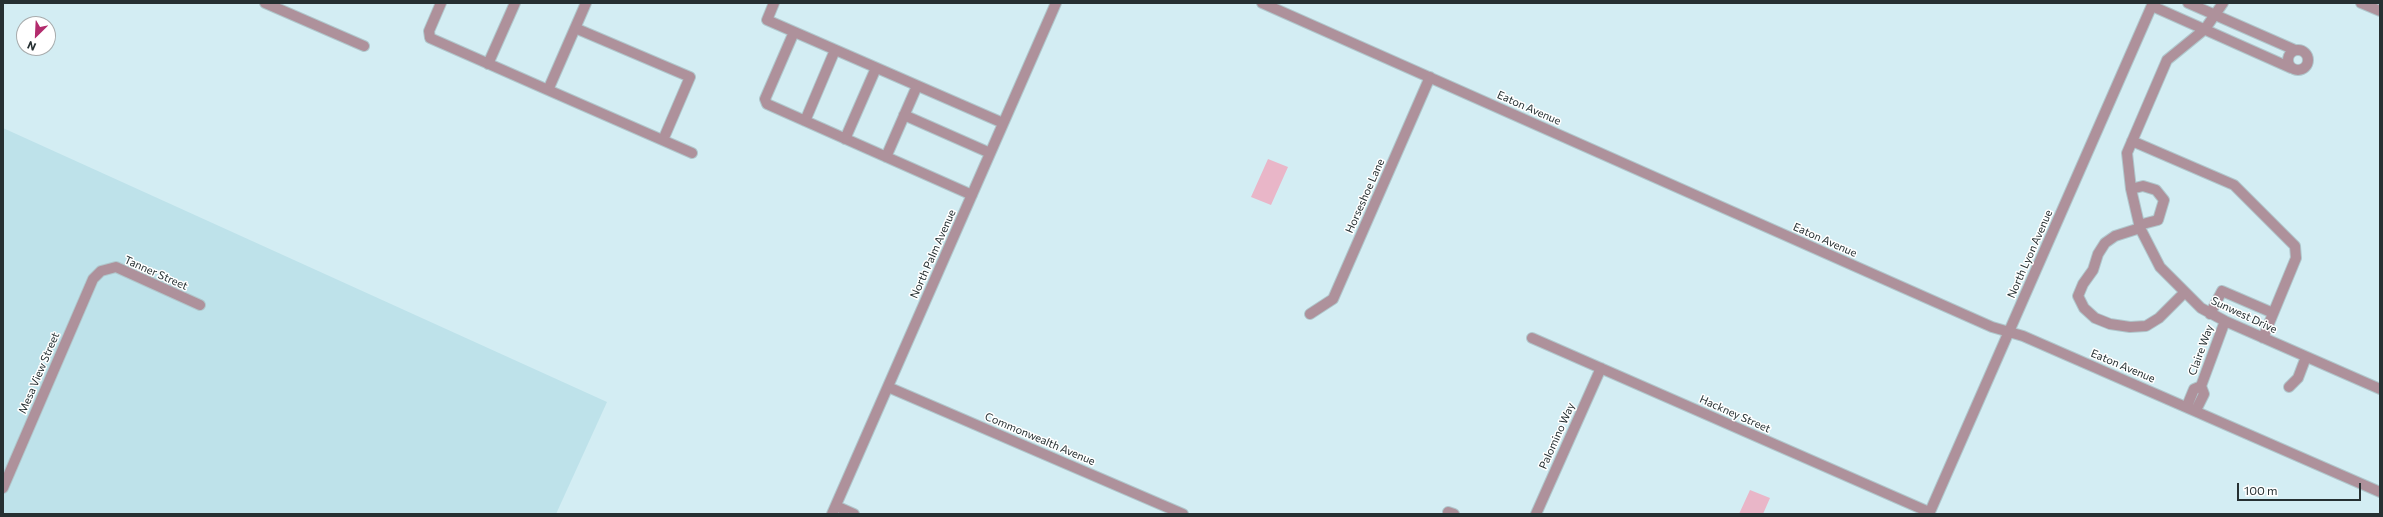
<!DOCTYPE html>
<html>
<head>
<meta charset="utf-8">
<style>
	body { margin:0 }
	#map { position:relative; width:2383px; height:517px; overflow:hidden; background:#d3edf3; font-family:Commissioner,sans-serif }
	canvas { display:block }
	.frame { position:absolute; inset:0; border:4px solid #263032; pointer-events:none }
	.north { position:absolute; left:16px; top:16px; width:40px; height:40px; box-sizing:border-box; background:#fff; border:1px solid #a8acad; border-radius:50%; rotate:204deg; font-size:11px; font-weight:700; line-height:16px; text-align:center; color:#263032 }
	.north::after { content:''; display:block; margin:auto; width:14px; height:18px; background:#b32c6d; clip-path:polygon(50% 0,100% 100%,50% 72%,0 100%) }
	.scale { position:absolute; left:2237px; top:483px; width:124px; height:18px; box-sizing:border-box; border:2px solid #263032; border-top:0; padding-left:5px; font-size:12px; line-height:14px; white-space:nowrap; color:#263032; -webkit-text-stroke:3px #fff; paint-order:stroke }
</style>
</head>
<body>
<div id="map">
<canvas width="2383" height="517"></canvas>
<div class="frame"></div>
<div class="north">N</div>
<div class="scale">100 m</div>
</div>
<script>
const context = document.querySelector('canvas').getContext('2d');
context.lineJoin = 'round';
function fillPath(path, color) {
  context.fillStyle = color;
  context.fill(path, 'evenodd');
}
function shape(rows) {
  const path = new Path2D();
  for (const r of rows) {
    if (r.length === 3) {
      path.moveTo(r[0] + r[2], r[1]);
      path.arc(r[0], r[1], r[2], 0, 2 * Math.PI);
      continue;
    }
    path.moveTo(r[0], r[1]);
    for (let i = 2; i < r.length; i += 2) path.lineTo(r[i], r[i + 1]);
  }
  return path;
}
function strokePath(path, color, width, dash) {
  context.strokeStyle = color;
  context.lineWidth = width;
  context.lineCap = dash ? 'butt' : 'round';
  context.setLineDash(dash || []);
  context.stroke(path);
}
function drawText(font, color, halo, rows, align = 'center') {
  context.font = font + ' Commissioner,sans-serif';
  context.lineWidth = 3;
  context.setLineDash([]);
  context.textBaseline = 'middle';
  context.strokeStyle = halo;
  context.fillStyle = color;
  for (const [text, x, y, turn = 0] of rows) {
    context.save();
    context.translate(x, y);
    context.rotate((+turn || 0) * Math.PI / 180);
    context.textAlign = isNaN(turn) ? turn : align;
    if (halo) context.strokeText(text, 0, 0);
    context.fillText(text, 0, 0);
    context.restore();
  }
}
const built = shape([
	[3,128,607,402,556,514,3,514]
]);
const green = shape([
	[1268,159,1288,167,1271,205,1251,197],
	[1750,490,1770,498,1763,514,1739,514]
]);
const minor = shape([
	[265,3,364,46],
	[441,3,429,31,430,38,548,90,586,3],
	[774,3,767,20,1003,123],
	[1262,3,1992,327,2023,336,2380,492],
	[2188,3,2295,50],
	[2223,3,2205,29,2167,60,2127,153,2131,189,2140,228,2160,267,2201,308,2225,321,2380,389],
	[2361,3,2380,11],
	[2152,6,2291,68],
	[575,28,690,77,663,140],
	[794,32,765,99,767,104,972,195],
	[2298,60,10],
	[488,64,515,3],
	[548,90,692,153],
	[904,115,990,153],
	[805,121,835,50],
	[845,139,876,68],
	[2132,141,2234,185,2295,246,2296,258,2263,338],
	[886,157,917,86],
	[2131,189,2143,186,2156,190,2164,200,2158,220,2139,225],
	[2140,228,2115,236,2105,243,2098,254,2093,270,2083,284,2078,296,2084,308,2095,318,2110,324,2130,327,2146,326,2159,318,2185,292],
	[1310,314,1333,299,1430,77],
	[2210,314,2222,291,2273,313],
	[1532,338,1929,512],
	[888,387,1183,514],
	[2289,387,2298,378,2306,357],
	[2187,406,2194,389,2201,386],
	[2196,410,2204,394,2201,386,2225,321],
	[3,488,93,279,101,271,116,267,200,305],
	[836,506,854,514],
	[1448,512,1454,514],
	[832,514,1056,3],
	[1536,514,1601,368],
	[1929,514,2153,3]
]);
const streetNames = [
	["Eaton Avenue",1529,108,24],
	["Horseshoe Lane",1365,196,-66],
	["Eaton Avenue",1825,240,24],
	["North Palm Avenue",933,254,-66],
	["North Lyon Avenue",2030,254,-66],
	["Tanner Street",156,273,24],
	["Sunwest Drive",2244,315,25],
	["Claire Way",2201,350,-70],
	["Eaton Avenue",2123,366,23],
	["Mesa View Street",39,373,-67],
	["Hackney Street",1735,414,24],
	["Palomino Way",1557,436,-66],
	["Commonwealth Avenue",1040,439,23]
];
fillPath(built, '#bee2ea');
fillPath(green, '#e9b6c8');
strokePath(minor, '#b0c7cc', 12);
strokePath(minor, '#ae919b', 10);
drawText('11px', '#263032', '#fff', streetNames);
</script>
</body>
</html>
